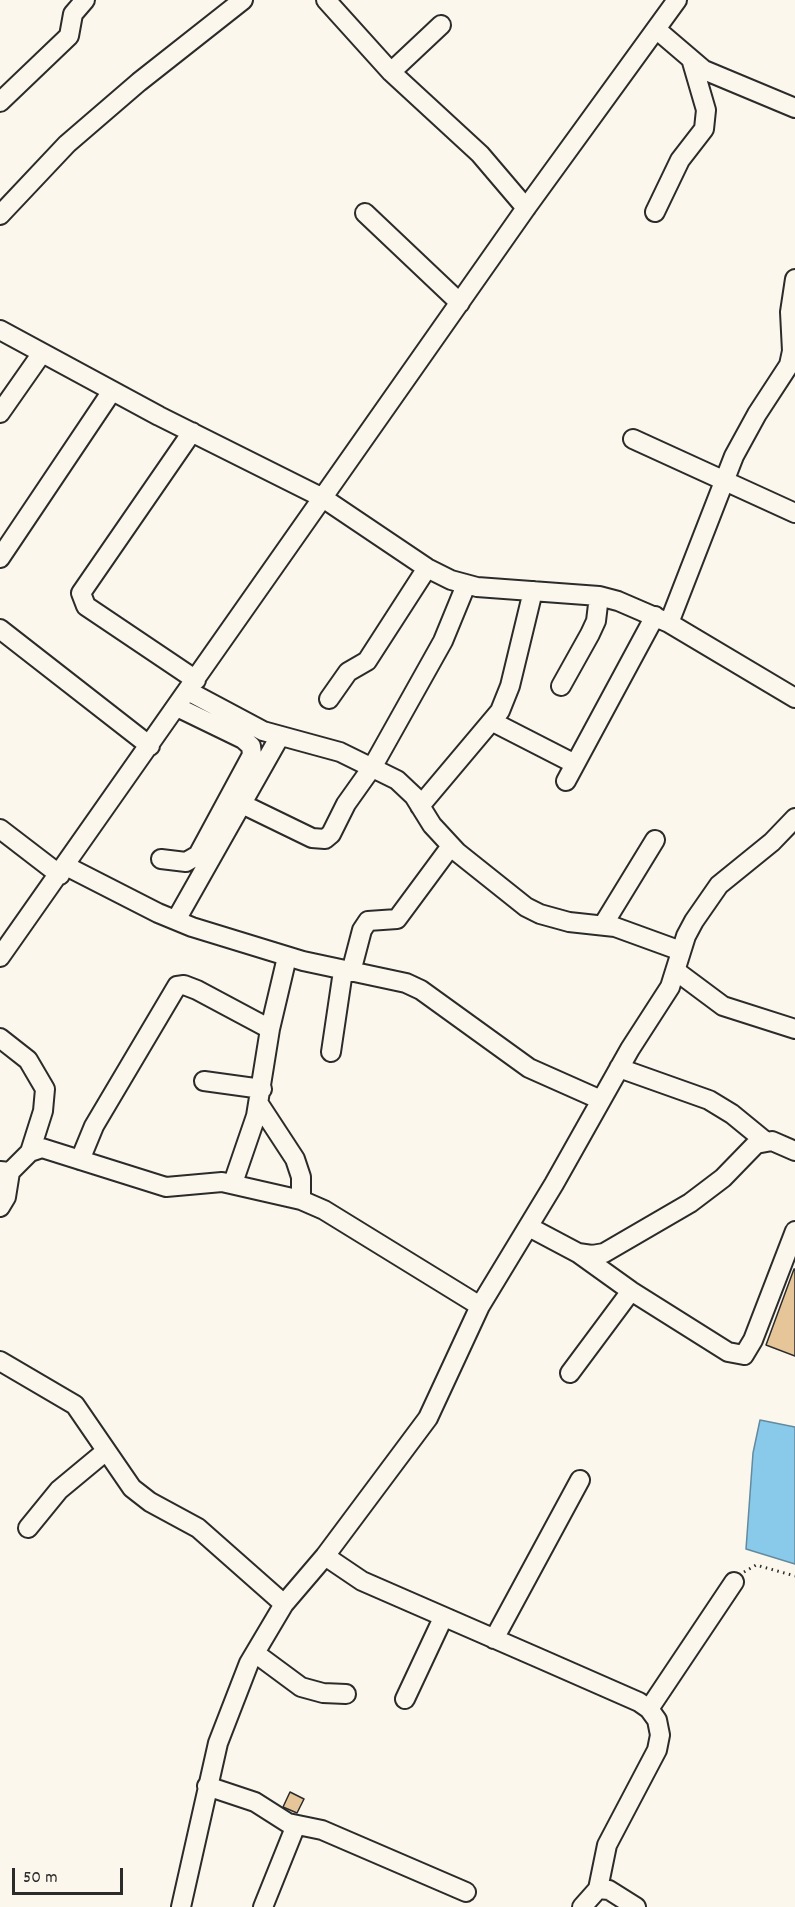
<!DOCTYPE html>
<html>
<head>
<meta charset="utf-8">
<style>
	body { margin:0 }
	#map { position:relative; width:795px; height:1907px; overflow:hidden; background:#fbf7ec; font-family:Dekko,sans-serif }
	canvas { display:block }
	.scale { position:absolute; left:12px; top:1868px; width:111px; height:27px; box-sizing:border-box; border:3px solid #2b2b2b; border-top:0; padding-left:8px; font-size:18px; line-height:21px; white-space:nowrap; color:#2b2b2b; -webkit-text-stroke:4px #fbf7ec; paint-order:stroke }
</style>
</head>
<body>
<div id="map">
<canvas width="795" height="1907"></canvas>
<div class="scale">50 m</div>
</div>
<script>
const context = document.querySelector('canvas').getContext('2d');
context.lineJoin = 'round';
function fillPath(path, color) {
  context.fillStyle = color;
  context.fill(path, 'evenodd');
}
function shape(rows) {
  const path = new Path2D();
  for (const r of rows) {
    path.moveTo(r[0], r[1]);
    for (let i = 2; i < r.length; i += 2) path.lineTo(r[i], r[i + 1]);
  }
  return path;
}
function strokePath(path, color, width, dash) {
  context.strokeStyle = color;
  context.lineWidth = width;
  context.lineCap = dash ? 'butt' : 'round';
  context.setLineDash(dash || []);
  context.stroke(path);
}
const water = shape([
	[760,1420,795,1427,795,1564,746,1549,753,1453,760,1420]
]);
const building = shape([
	[794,1269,795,1269,795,1356,766,1345,794,1269],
	[290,1792,304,1799,297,1813,283,1807,290,1792]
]);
const path = shape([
	[744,1572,756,1565,795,1576]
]);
const minor = shape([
	[326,0,391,72,480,154,526,208],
	[656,29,704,70,795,108],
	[391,72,441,25],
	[0,102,69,36,73,14,85,0],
	[655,212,680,160,704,129,706,110,692,62],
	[365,213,460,303],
	[0,215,67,144,139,82,243,0],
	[0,330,159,416,323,498,427,568,451,580,477,587,599,596,618,601,669,623,795,698],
	[0,413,42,353],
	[192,432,81,593,86,606,196,680],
	[633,439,795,513],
	[0,558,112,391],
	[669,623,734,456,757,414,789,365,792,351,790,312,795,279],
	[0,629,150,746],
	[561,686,590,634,596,621,599,596],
	[188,691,263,731,340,752,397,780,414,796,432,825,457,852,526,907,540,914,569,922,615,927,681,951],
	[329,699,348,672,367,661,427,568],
	[493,722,575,764],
	[566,781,655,616],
	[242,804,312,838,325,839,331,834,346,804,373,766,443,641,466,585],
	[420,806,500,711,510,686,533,591],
	[0,829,60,875],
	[161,859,186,862,198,855,252,755,251,746,243,739,177,707],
	[66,866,158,913,192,927,303,961,406,983,421,990,529,1068,601,1100],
	[176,920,280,736],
	[603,925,655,840],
	[0,957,526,208,677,0],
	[676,971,723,1006,795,1029],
	[351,972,362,930,368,921,397,919,451,846],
	[0,1038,28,1060,45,1089,43,1111,30,1152],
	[331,1052,343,971],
	[619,1068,709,1100,732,1114,765,1141],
	[204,1081,262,1089],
	[259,1104,295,1159,301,1177,301,1200],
	[80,1160,94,1126,177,986,184,985,197,990,270,1029],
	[0,1171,10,1172,30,1152,42,1148,166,1187,222,1182,301,1200,324,1210,480,1306],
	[233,1183,256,1116,270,1029,287,957],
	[0,1207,6,1197,10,1172],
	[529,1227,578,1253,592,1255,604,1253,690,1203,723,1178,756,1144,772,1141,795,1151],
	[578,1253,631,1291,728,1352,744,1355,753,1340,795,1231],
	[0,1361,75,1405,132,1488,150,1502,198,1528,284,1604],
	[570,1373,631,1291],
	[28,1528,59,1490,106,1451],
	[325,1556,362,1581,541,1659,639,1702,649,1709,657,1720,660,1735,657,1750,607,1845,598,1889],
	[494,1639,580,1480],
	[255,1653,301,1687,323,1693,346,1694],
	[405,1699,443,1618],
	[649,1709,734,1582],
	[207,1786,255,1802,288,1823,322,1830,466,1892],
	[181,1907,218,1743,249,1663,284,1604,325,1556,428,1418,480,1306,554,1184,630,1049,670,987,686,936,694,921,719,885,772,842,795,818],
	[263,1907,296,1825],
	[582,1907,598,1889,609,1890,636,1907]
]);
fillPath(water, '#89c9ea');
strokePath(water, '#638a9e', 1.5);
fillPath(building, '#e6c598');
strokePath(building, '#2b2b2b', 1.5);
strokePath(minor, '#2b2b2b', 22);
strokePath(path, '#2b2b2b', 3, [1.5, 4.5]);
strokePath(minor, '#fbf7ec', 18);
</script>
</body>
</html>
